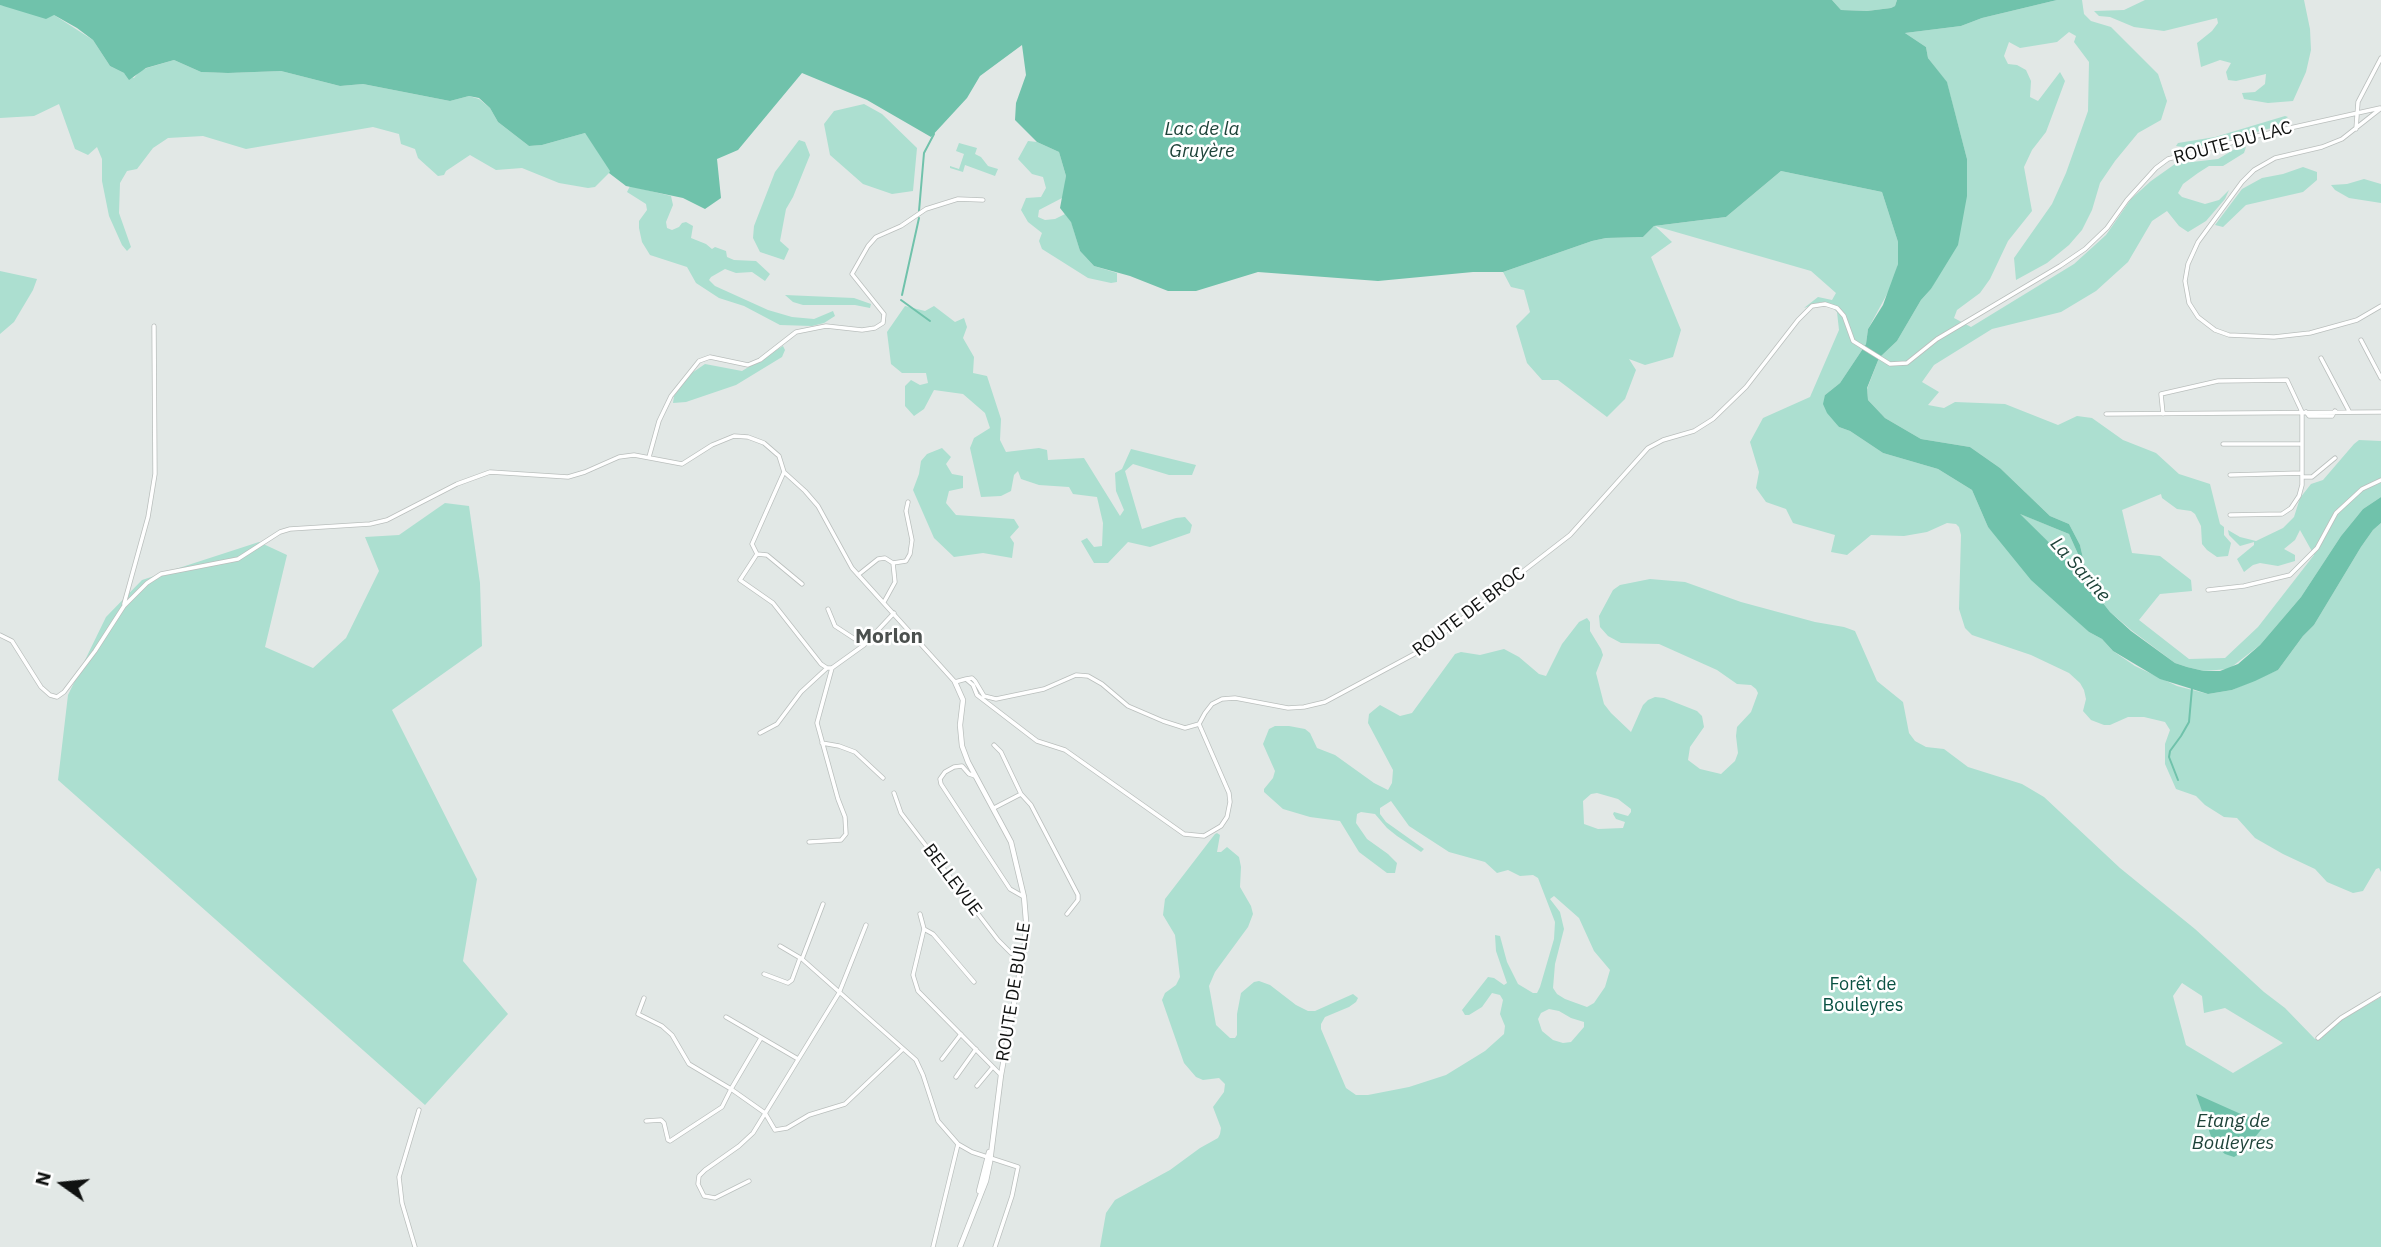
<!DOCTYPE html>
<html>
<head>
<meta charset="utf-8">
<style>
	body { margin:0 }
	#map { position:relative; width:2381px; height:1247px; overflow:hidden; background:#e2e8e6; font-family:"IBM Plex Sans",sans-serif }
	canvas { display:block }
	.north { position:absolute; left:28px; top:1149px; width:70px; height:70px; -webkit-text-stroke:5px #fff; paint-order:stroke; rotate:285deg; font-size:19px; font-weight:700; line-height:28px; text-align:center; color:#101211 }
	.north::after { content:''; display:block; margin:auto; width:24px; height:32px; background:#101211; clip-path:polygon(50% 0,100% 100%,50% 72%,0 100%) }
</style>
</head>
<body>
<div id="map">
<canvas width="2381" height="1247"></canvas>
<div class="north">N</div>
</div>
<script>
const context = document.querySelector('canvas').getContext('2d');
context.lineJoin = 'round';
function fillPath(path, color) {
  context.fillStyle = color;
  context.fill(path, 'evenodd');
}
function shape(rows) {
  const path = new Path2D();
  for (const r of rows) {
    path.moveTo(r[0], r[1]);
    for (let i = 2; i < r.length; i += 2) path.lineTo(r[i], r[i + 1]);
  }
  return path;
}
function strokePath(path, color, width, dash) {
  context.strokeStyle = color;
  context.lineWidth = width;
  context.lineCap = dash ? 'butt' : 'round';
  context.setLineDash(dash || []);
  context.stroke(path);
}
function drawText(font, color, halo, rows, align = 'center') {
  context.font = font + ' "IBM Plex Sans",sans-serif';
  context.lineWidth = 5;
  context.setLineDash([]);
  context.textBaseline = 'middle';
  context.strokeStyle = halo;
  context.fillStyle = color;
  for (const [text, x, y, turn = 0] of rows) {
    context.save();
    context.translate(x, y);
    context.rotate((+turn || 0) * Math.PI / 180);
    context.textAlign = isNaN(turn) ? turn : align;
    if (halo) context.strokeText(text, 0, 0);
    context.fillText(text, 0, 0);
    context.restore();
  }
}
const green = shape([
	[1832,0,1897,0,1895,6,1891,8,1867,11,1841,10],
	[2057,0,2082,0,2084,14,2091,21,2111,27,2158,74,2167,101,2161,120,2138,133,2115,161,2100,183,2092,210,2082,230,2069,245,2047,263,2016,280,2014,258,2052,204,2066,173,2088,111,2089,62,2074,42,2076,36,2069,32,2057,42,2020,48,2009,42,2004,56,2008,64,2017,65,2026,70,2031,81,2030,97,2038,101,2060,72,2065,81,2046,132,2032,150,2024,167,2032,211,2008,241,1990,279,1980,293,1957,310,1954,318,1971,327,2074,264,2106,235,2131,199,2151,181,2175,164,2218,159,2235,149,2246,147,2244,153,2223,166,2209,166,2198,173,2183,184,2178,193,2182,197,2205,204,2219,200,2229,190,2225,199,2206,221,2188,232,2179,226,2167,211,2152,221,2128,262,2096,291,2061,312,1992,329,1934,365,1922,382,1939,392,1928,405,1944,408,1955,402,2005,404,2058,425,2077,416,2092,418,2123,440,2156,453,2179,474,2210,484,2220,524,2224,527,2224,535,2231,543,2228,556,2217,557,2207,550,2202,544,2201,526,2195,514,2191,511,2177,509,2162,498,2161,494,2122,510,2132,553,2160,556,2191,580,2192,591,2160,594,2139,620,2189,659,2225,658,2258,627,2314,555,2300,530,2295,540,2284,549,2295,555,2295,561,2278,566,2260,563,2253,565,2244,572,2237,559,2254,545,2254,542,2240,546,2229,535,2228,530,2240,537,2256,541,2283,528,2294,517,2300,498,2311,484,2323,480,2354,444,2359,440,2381,441,2381,497,2363,509,2341,536,2301,597,2260,645,2229,669,2204,671,2187,667,2175,663,2131,630,2110,612,2089,585,2080,545,2069,524,2050,516,2000,468,1970,447,1921,439,1885,418,1868,400,1867,389,1879,358,1897,341,1921,300,1931,289,1942,268,1967,159,1947,83,1928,58,1926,47,1905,33,1961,26,1982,18],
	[2145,0,2304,0,2310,29,2311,50,2306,72,2293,101,2268,103,2244,99,2242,93,2255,92,2265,84,2266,74,2236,81,2228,80,2226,72,2231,63,2220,60,2201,67,2197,43,2212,31,2218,23,2217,18,2164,31,2134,27,2110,17,2099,16,2094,11,2124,10],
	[0,5,54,15,93,40,110,66,134,78,140,71,147,68,174,60,201,72,228,73,281,71,340,86,363,84,450,101,469,96,479,99,490,108,498,122,529,146,542,145,585,133,611,171,595,187,588,188,559,183,522,168,496,170,470,155,446,171,444,175,438,176,418,158,415,149,401,144,399,134,373,127,246,149,203,136,168,138,153,148,137,169,127,171,120,183,119,213,131,247,127,251,122,245,109,216,102,181,102,159,97,147,88,155,75,149,59,104,34,116,0,118],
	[864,104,882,114,917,148,913,191,892,194,863,184,830,155,824,124,834,111],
	[2285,116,2288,117,2275,127,2211,144,2190,148,2176,146,2178,143,2215,137],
	[799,140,805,142,810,155,793,197,786,209,780,241,789,249,784,260,760,252,753,238,754,226,775,172],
	[1028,141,1037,142,1059,152,1066,176,1064,197,1039,210,1038,217,1045,220,1055,219,1065,214,1071,221,1080,251,1094,266,1117,273,1117,282,1111,283,1088,278,1042,249,1039,241,1042,233,1028,222,1021,210,1026,198,1041,197,1046,188,1043,177,1032,174,1018,159],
	[959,143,977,148,975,154,981,157,988,166,998,169,995,176,965,165,963,172,950,168,950,166,959,169,964,154,956,151],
	[2303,167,2317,172,2317,180,2303,192,2246,205,2223,227,2215,225,2242,189,2262,178,2283,174],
	[1781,171,1882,192,1898,242,1898,264,1893,283,1868,329,1866,344,1840,383,1825,395,1839,427,1850,431,1883,453,1938,469,1972,490,1988,527,2089,632,2102,639,2113,651,2135,666,2177,686,2208,694,2232,690,2278,670,2303,636,2314,625,2361,547,2373,530,2381,523,2381,872,2379,868,2376,869,2363,891,2353,893,2327,882,2315,869,2283,854,2255,838,2237,818,2224,817,2205,805,2196,796,2176,789,2165,764,2165,744,2170,730,2165,722,2144,717,2128,717,2110,725,2104,725,2091,720,2083,711,2086,699,2084,690,2080,683,2069,673,2031,655,1972,635,1965,628,1959,609,1961,535,1959,527,1956,524,1947,523,1927,532,1904,536,1871,535,1847,555,1831,552,1835,535,1793,523,1786,509,1766,502,1756,488,1759,472,1750,442,1763,418,1810,397,1839,330,1837,312,1830,305,1821,302,1804,308,1818,297,1832,300,1836,293,1811,271,1655,226,1672,242,1651,257,1681,330,1673,357,1645,365,1629,359,1636,370,1625,399,1607,417,1558,380,1542,380,1527,363,1516,326,1530,312,1524,290,1511,287,1503,272,1592,241,1606,238,1643,237,1654,226,1726,217],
	[2364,179,2381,184,2381,203,2349,198,2335,190,2331,185,2347,184],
	[630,186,671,196,673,205,666,222,667,228,672,230,679,227,682,223,686,222,693,226,691,238,706,244,712,249,715,247,726,251,727,257,734,260,756,261,770,274,765,281,752,272,736,273,725,269,711,277,709,280,715,286,768,310,792,317,814,319,833,311,835,316,824,323,812,326,780,325,744,306,719,298,696,283,687,267,650,255,642,242,639,228,639,221,647,210,646,204,627,192],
	[0,271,37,279,33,290,14,322,0,334],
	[785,295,854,298,871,304,870,308,855,305,803,305,793,302],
	[905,306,925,311,934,306,955,322,964,318,967,327,963,338,974,357,973,373,987,376,1001,419,1000,440,1006,452,1039,448,1047,450,1048,460,1084,458,1120,516,1124,510,1116,491,1115,473,1122,469,1131,449,1196,465,1192,475,1169,475,1133,464,1125,471,1142,529,1176,518,1185,517,1192,525,1190,533,1150,547,1128,542,1108,563,1094,563,1081,541,1087,538,1094,547,1102,546,1103,523,1097,497,1073,494,1069,487,1039,485,1021,479,1018,471,1014,475,1011,491,1001,496,981,497,970,448,974,438,990,428,985,413,963,394,934,390,924,409,914,416,905,406,905,386,911,380,920,385,928,383,926,373,902,373,891,364,887,332],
	[783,346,785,350,782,357,736,385,686,402,673,403,674,396,686,377,705,364,742,371],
	[942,448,951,457,946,464,952,474,963,476,963,488,949,491,946,503,956,515,1014,519,1019,527,1010,537,1014,543,1012,558,983,553,954,557,934,538,913,490,919,474,921,461,927,454],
	[445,503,469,506,480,583,482,646,392,710,477,879,463,961,508,1014,425,1105,58,780,68,695,106,617,142,580,259,542,287,555,265,647,313,668,346,638,379,571,365,537,399,535],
	[2018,513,2069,534,2083,565,2081,570,2075,568],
	[1650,579,1685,582,1741,602,1815,622,1844,627,1855,631,1877,681,1903,702,1909,733,1915,741,1926,747,1944,749,1968,767,2022,784,2044,797,2120,868,2195,929,2264,992,2285,1008,2315,1039,2321,1039,2328,1027,2381,997,2381,1247,1100,1247,1106,1213,1115,1200,1170,1170,1200,1148,1218,1138,1220,1134,1221,1128,1213,1107,1224,1092,1225,1084,1219,1078,1203,1080,1196,1077,1184,1063,1162,1000,1165,993,1176,985,1180,977,1175,935,1163,915,1165,899,1215,834,1217,833,1220,835,1217,852,1221,852,1227,847,1239,857,1241,867,1240,887,1251,906,1253,914,1248,927,1215,972,1209,986,1216,1025,1230,1038,1235,1038,1237,1035,1237,1014,1241,993,1254,982,1259,981,1270,985,1296,1005,1308,1011,1315,1011,1353,994,1358,998,1356,1002,1349,1007,1325,1017,1321,1024,1321,1029,1346,1088,1356,1095,1368,1095,1409,1087,1446,1075,1485,1051,1504,1034,1505,1026,1500,1014,1503,1000,1500,995,1492,993,1482,1007,1469,1015,1465,1015,1462,1010,1488,977,1494,978,1504,985,1507,983,1496,951,1495,935,1500,936,1507,962,1518,984,1533,993,1537,993,1540,987,1554,939,1555,922,1538,878,1533,875,1520,876,1508,870,1497,873,1485,862,1449,852,1409,826,1391,801,1380,808,1380,814,1386,822,1424,849,1421,852,1397,836,1387,828,1375,814,1361,812,1357,814,1356,823,1367,839,1388,854,1397,863,1395,873,1387,873,1359,852,1340,821,1310,817,1283,809,1264,792,1264,789,1273,778,1275,771,1263,744,1269,729,1275,726,1289,726,1305,729,1310,733,1317,748,1335,755,1374,783,1388,790,1392,783,1393,770,1368,723,1369,714,1380,705,1400,716,1412,713,1455,654,1461,652,1480,655,1504,649,1519,657,1539,674,1546,676,1562,644,1579,622,1587,618,1590,622,1590,631,1601,649,1603,655,1596,673,1604,704,1611,713,1631,732,1643,705,1648,700,1655,697,1664,698,1697,711,1702,716,1704,727,1690,747,1688,760,1700,769,1721,774,1735,761,1738,753,1736,736,1737,727,1751,712,1758,693,1756,689,1751,685,1737,684,1717,670,1659,644,1621,643,1608,636,1600,627,1599,616,1613,590,1620,585],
	[1597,793,1618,799,1631,809,1631,812,1628,816,1614,812,1613,814,1616,819,1625,822,1623,828,1598,829,1584,824,1583,801,1591,794],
	[1554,896,1579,918,1594,951,1610,970,1605,987,1594,1003,1587,1007,1565,999,1557,994,1553,988,1555,964,1564,929,1560,912,1550,899],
	[2182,983,2202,996,2204,1013,2225,1008,2283,1043,2233,1073,2186,1045,2173,996],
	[1549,1009,1559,1011,1571,1018,1584,1022,1584,1027,1571,1042,1563,1043,1553,1040,1542,1031,1538,1019,1541,1013]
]);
const water = shape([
	[0,0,1832,0,1841,10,1867,11,1891,8,1895,6,1897,0,2057,0,1982,18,1961,26,1905,33,1926,47,1928,58,1947,82,1967,159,1967,196,1958,245,1931,289,1921,300,1897,341,1879,358,1867,388,1868,400,1885,418,1921,439,1970,447,2000,468,2050,516,2069,524,2080,545,2089,585,2110,612,2131,631,2175,663,2187,667,2204,671,2220,671,2238,664,2260,645,2301,597,2341,536,2363,509,2381,497,2381,523,2373,530,2361,547,2314,625,2303,636,2278,670,2255,681,2232,690,2208,694,2160,679,2113,651,2102,639,2089,632,2031,580,1988,527,1972,490,1938,469,1883,453,1850,431,1839,427,1827,413,1823,404,1825,395,1840,383,1866,344,1868,329,1883,305,1898,264,1898,242,1882,192,1781,171,1726,217,1654,226,1643,237,1606,238,1592,241,1503,272,1473,272,1378,281,1258,272,1196,291,1168,291,1130,276,1094,266,1080,251,1071,222,1060,208,1066,176,1059,152,1037,142,1015,120,1016,103,1026,75,1022,45,980,76,967,98,931,137,867,100,802,73,738,150,717,159,721,198,705,209,683,198,626,186,609,173,610,171,585,133,542,145,529,146,498,122,490,108,479,98,469,96,450,101,363,84,340,86,281,71,228,73,201,72,174,60,146,68,129,80,124,73,110,66,93,40,77,28,54,15,46,19,0,5],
	[2020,514,2069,534,2083,565,2081,569,2075,568],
	[2196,1094,2243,1115,2262,1121,2264,1126,2244,1151,2234,1157,2225,1154,2218,1148,2212,1139]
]);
const stream = shape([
	[919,211,924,153,934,134],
	[902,295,919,218],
	[901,300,930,321],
	[2178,780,2169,757,2170,751,2181,736,2189,722,2192,688]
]);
const minor = shape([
	[2380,109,2342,139,2322,147,2275,158,2254,170,2242,182,2198,242,2188,264,2185,281,2189,303,2198,317,2215,330,2229,335,2274,337,2310,333,2357,320,2381,306],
	[2356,129,2358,102,2381,58],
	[2361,340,2381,378],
	[2321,358,2349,411],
	[2306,412,2309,416,2332,416,2335,411],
	[2106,414,2381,412],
	[2163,414,2161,394,2218,381,2287,380,2302,412,2302,485,2299,496,2291,508,2282,514,2230,515],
	[2223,444,2302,444],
	[649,457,659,421,671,396,699,361,710,357,748,365,760,360,796,332,826,326,862,330,875,328,883,323,884,314,852,274,868,246,876,237,901,226,926,209,958,199,983,200],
	[784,472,752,544,757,554,740,580,773,603,821,664,827,668,831,668],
	[2230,475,2302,473],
	[2302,477,2312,477,2335,458],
	[757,554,767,555,802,584],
	[893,563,906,561,910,554,912,540,906,511,908,502],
	[858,575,878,559,885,558,893,563,895,582,884,602],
	[2208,590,2244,586,2290,575,2317,548,2336,513,2362,489,2381,480],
	[124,604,148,517,155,474,154,326],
	[828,609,835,626,864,645],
	[0,635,12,641,41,687,50,695,57,697,64,692,95,651,124,606,147,583,161,574,238,559,280,532,290,529,370,524,387,520,457,484,490,472,568,477,585,472,619,457,634,455,682,464,712,445,734,436,748,437,764,443,779,456,784,472,805,491,818,506,852,568,955,682,966,679,973,685,977,695,1037,741,1065,750,1184,834,1204,836,1221,826,1227,817,1230,802,1229,793,1199,724,1205,713,1212,704,1222,699,1235,698,1288,708,1304,707,1325,702,1420,651,1570,535,1648,448,1663,440,1694,431,1713,419,1746,387,1798,320,1812,306,1825,304,1837,308,1844,316,1853,341,1890,364,1907,363,1937,339,2060,266,2085,249,2107,228,2127,200,2156,168,2168,159,2281,130,2380,108],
	[966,679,972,678,975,681,984,696,996,699,1044,689,1076,675,1088,676,1102,684,1128,706,1163,721,1185,728,1199,724],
	[760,733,777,724,801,692,827,668],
	[822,743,839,746,855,752,883,778],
	[994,745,1001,752,1021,794],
	[975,776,969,774,962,766,954,767,945,772,940,779,941,784,1010,889,1024,897],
	[894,793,901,813,998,940,1011,953,1022,959],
	[994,808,1021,794,1031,805,1078,895,1078,900,1067,914],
	[809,842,841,840,846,834,845,817,838,799,817,723,832,668,864,645,894,613],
	[920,914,924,929],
	[780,946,802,959,916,1060,923,1075,938,1121,958,1144,972,1152,1018,1167,1012,1196,995,1247],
	[802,959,823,904],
	[764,974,788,983,792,980,800,958],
	[974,982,933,934,924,929,913,975,918,991,1001,1075],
	[644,998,638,1014,662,1026,672,1035,689,1064,731,1089,761,1038],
	[726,1017,798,1059],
	[2318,1038,2341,1018,2381,994],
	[942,1059,961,1034],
	[956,1077,976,1049],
	[977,1086,992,1068],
	[646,1121,661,1120,664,1123,668,1140,670,1141,722,1107,731,1089,765,1113,775,1130,787,1128,809,1115,845,1104,903,1049],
	[749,1181,715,1198,704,1196,698,1184,699,1176,705,1170,739,1146,753,1133,839,993,866,925],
	[415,1247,402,1203,399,1177,419,1110],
	[933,1247,958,1144]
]);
const tertiary = shape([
	[955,682,963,700,960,725,962,746,968,762,1011,842,1024,897,1026,921,1025,943,1001,1075,990,1162,986,1181,960,1247],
	[979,1191,989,1152]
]);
const streetNames = [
	["ROUTE DU LAC",2233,143,-15],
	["ROUTE DE BROC",1469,612,-37],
	["BELLEVUE",952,880,53],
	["ROUTE DE BULLE",1014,992,-81]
];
const parkNames = [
	["Forêt de",1863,985],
	["Bouleyres",1863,1006]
];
const waterNames = [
	["Lac de la",1202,130],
	["Gruyère",1202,152],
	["La Sarine",2080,570,48],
	["Etang de",2233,1122],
	["Bouleyres",2233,1144]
];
const quarterNames = [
	["Morlon",889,637]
];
fillPath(green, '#acdfd0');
fillPath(water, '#70c2ab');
strokePath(stream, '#70c2ab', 2);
strokePath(minor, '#babfbd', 5);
strokePath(tertiary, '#babfbd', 6);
strokePath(minor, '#fff', 3.5);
strokePath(tertiary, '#fff', 4.5);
drawText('18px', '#101211', '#fff', streetNames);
drawText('18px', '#0b5243', '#fff', parkNames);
drawText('italic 19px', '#1e4339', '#fff', waterNames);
drawText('bold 21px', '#4b504e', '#fff', quarterNames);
</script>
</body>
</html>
